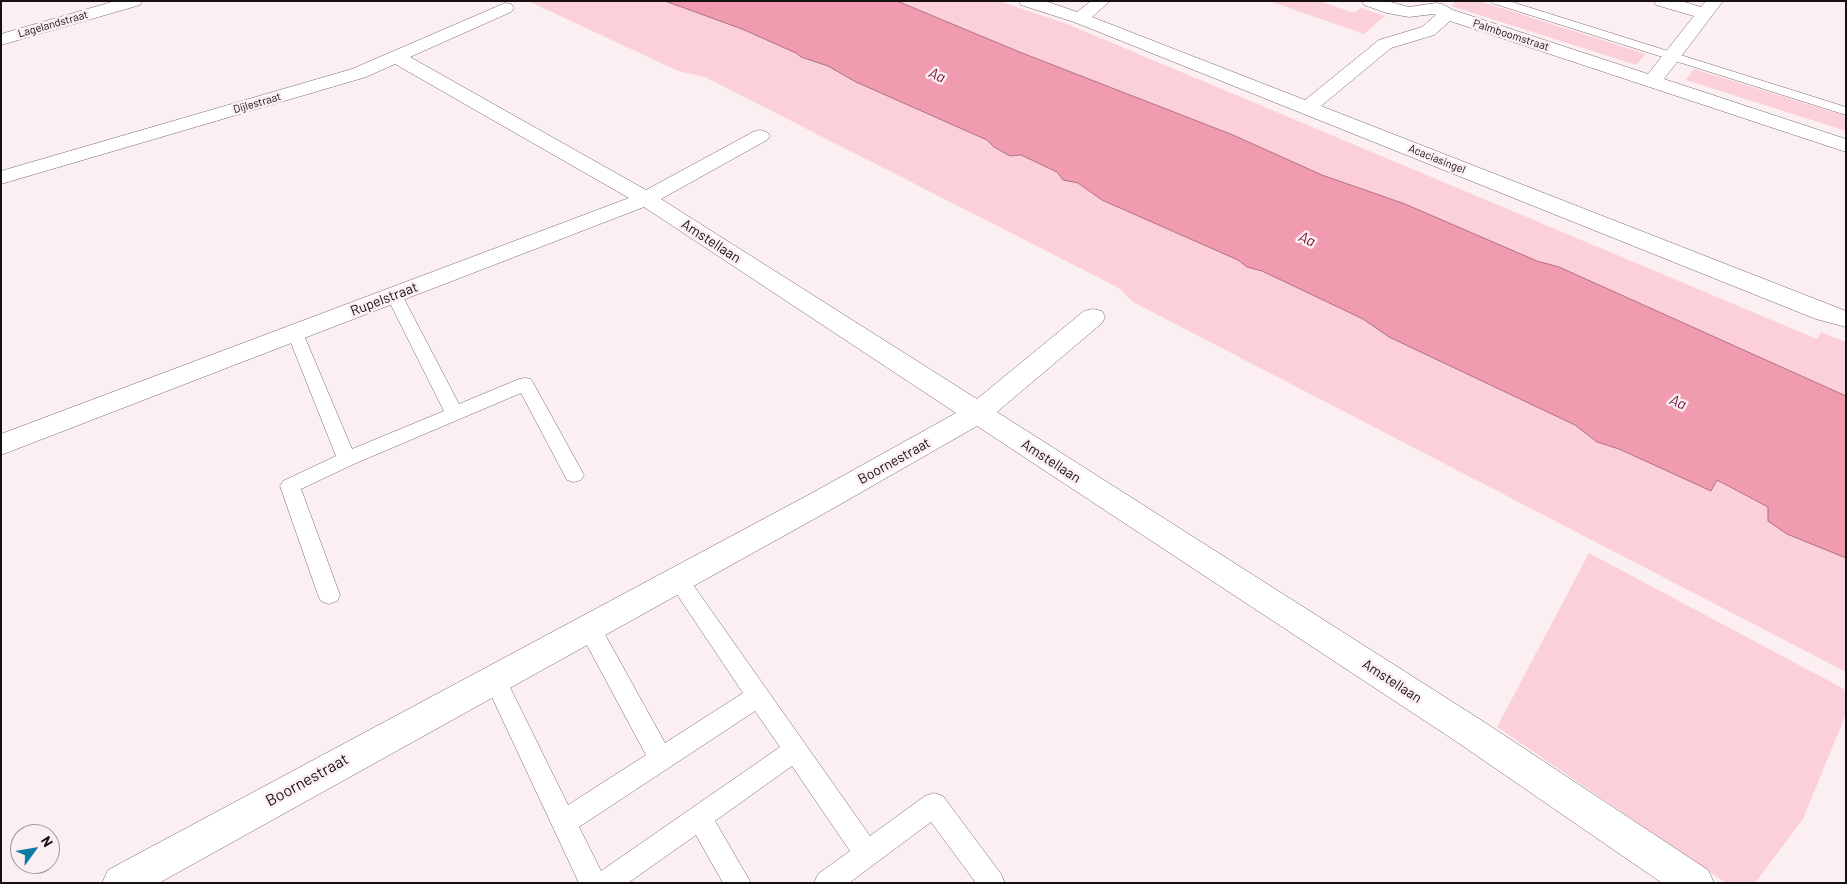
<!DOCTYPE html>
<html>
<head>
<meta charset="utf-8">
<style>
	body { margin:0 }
	#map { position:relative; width:1847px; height:884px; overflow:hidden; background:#fceff2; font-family:Barlow,sans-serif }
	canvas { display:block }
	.frame { position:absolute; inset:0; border:2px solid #171012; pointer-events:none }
	.north { position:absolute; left:10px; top:824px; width:50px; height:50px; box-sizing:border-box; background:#fceff2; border:1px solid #a09698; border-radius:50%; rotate:58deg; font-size:14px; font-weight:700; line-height:20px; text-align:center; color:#171012 }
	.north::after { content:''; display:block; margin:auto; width:18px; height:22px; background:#0f7ca6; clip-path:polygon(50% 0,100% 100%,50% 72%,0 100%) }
</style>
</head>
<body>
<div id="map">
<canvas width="1847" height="884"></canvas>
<div class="frame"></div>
<div class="north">N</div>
</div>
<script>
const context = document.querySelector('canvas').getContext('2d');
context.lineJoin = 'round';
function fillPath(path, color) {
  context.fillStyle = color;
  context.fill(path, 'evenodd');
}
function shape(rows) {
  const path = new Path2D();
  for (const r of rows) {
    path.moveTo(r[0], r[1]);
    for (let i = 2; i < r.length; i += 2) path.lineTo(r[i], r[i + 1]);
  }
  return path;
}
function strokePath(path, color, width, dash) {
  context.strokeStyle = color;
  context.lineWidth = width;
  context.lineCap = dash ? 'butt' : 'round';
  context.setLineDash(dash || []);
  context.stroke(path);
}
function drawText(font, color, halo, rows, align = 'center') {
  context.font = font + ' Barlow,sans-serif';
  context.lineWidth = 5;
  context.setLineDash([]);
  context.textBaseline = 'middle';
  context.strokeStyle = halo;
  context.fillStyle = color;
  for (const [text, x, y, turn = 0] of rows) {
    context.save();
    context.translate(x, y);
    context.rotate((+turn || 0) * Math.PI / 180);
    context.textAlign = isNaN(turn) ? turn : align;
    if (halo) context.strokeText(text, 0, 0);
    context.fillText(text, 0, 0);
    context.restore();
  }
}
const green = shape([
	[528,1,665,1,742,29,796,53,801,57,828,66,856,82,987,140,994,147,1010,156,1021,155,1057,172,1063,180,1078,183,1103,200,1238,260,1247,267,1262,271,1363,319,1389,337,1575,425,1597,442,1619,449,1711,491,1716,480,1768,507,1827,549,1846,558,1846,672,1133,302,1119,288,705,77,678,71],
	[897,1,999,1,1067,24,1817,339,1821,332,1846,342,1846,396,1559,267,1537,261,1405,204,1322,175,1233,135,1022,53],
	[1274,1,1319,1,1354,13,1361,8,1385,16,1364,34,1272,2],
	[1456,1,1479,1,1646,54,1636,65,1451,6],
	[1694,69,1846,116,1846,131,1686,80],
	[1589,553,1846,690,1846,714,1803,819,1755,883,1726,883,1497,727]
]);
const water = shape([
	[665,1,897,1,1022,53,1233,135,1322,175,1405,204,1537,261,1559,267,1846,396,1846,558,1787,534,1768,521,1768,507,1717,480,1711,491,1619,449,1597,442,1575,425,1389,337,1363,319,1262,271,1247,267,1238,260,1102,200,1078,183,1063,180,1057,172,1021,155,1010,156,994,147,987,140,856,82,828,66,801,57,796,53,742,29,665,1]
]);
const lane = shape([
	[1490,1,1509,1,1846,107,1846,115,1492,3,1490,1],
	[394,290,400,291,402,295,459,404,519,379,525,378,531,379,584,475,581,480,574,482,567,480,521,393,354,464,301,489,340,595,337,601,329,604,321,601,318,595,280,486,283,481,336,456,287,333,289,329,295,327,301,329,303,333,352,449,444,411,386,295,388,291,394,290],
	[677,569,684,572,870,836,925,796,934,793,943,796,1001,874,1005,883,976,883,931,822,849,883,814,883,818,874,850,851,792,766,715,821,751,883,723,883,696,835,628,883,579,883,483,678,486,671,494,668,502,671,568,805,646,755,581,634,578,627,581,620,589,617,597,620,665,743,743,693,670,584,667,578,670,572,677,569],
	[755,711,780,747,601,871,579,827,755,711]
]);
const street = shape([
	[1019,1,1045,1,1077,12,1091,1,1110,1,1092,17,1305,100,1379,40,1422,27,1436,15,1433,14,1409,17,1387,13,1364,5,1362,1,1387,1,1409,7,1436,3,1442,4,1453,10,1648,74,1694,16,1656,5,1654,1,1681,1,1701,7,1706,1,1723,1,1664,79,1846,139,1846,152,1450,21,1434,35,1391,48,1321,106,1846,311,1846,327,1816,319,1074,22,1021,5,1019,1],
	[505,3,511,4,514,8,511,12,410,57,646,190,753,132,760,130,767,132,770,136,767,140,661,199,977,399,1084,311,1093,309,1102,311,1105,317,1102,323,997,412,1481,720,1708,870,1714,883,1662,883,1457,742,977,426,832,509,159,883,102,883,108,870,812,493,956,413,644,207,1,455,1,434,629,198,395,64,366,77,1,184,1,171,352,69,505,3]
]);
const secondary = shape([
	[115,1,142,1,140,5,1,45,1,34,115,1]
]);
const farStreetnames = [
	["Lagelandstraat",53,24,-16],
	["Palmboomstraat",1511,35,18],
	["Dijlestraat",257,103,-16],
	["Acaciasingel",1437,159,22]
];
const streetNames = [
	["Amstellaan",711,241,33],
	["Rupelstraat",384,299,-21],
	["Boornestraat",894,461,-29],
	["Amstellaan",1051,461,33],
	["Amstellaan",1392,681,33]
];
const waterNames = [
	["Aa",937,75,24],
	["Aa",1307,239,24],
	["Aa",1678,402,24]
];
const nearStreetnames = [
	["Boornestraat",307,780,-29]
];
fillPath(green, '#fcd0d9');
fillPath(water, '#f09baf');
strokePath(water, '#af7180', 1);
strokePath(lane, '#79676b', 1);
strokePath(street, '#79676b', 1);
strokePath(secondary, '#79676b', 1);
fillPath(lane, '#fff');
fillPath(street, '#fff');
fillPath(secondary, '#fff');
drawText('11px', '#171012', '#fceff2', farStreetnames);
drawText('14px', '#171012', '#fceff2', streetNames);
drawText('italic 15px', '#751239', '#fceff2', waterNames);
drawText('16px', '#171012', '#fceff2', nearStreetnames);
</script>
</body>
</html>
